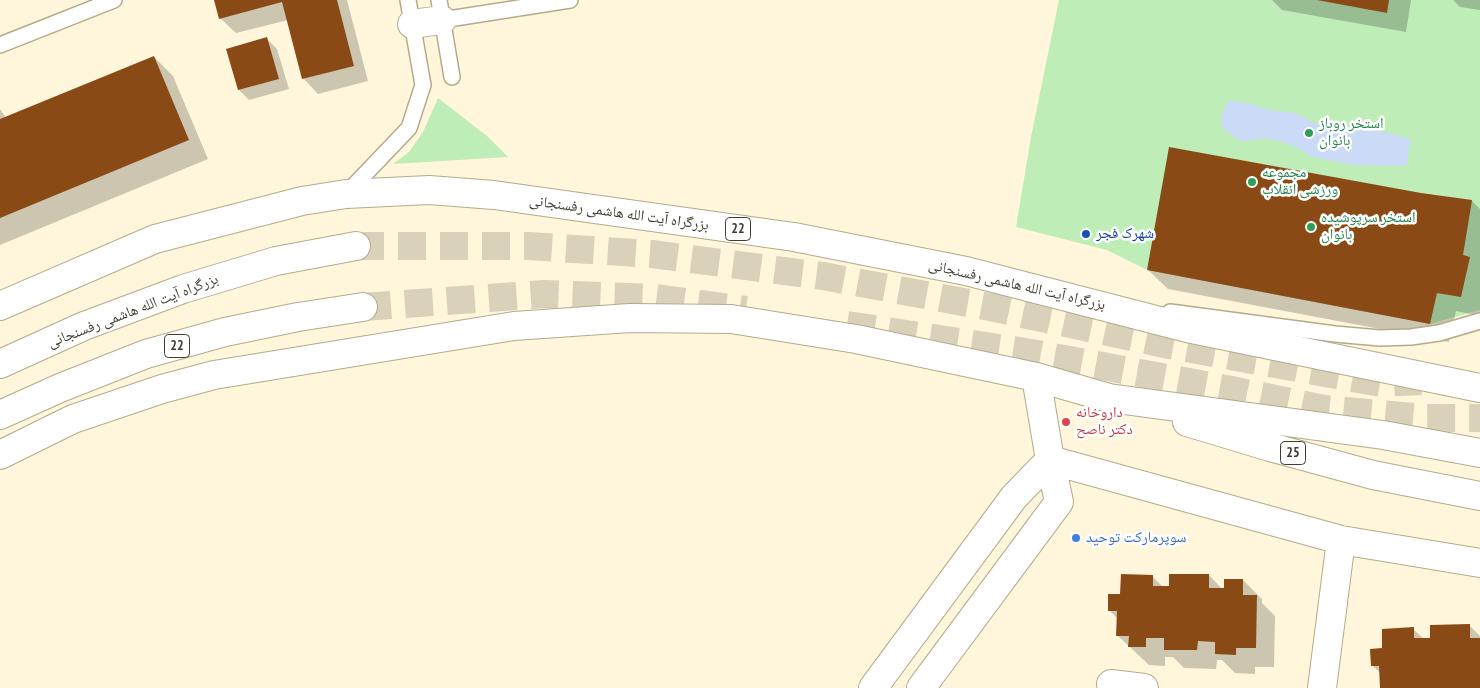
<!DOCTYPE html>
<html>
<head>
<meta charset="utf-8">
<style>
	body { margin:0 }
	canvas { display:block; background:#fff6db }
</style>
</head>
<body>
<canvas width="1480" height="688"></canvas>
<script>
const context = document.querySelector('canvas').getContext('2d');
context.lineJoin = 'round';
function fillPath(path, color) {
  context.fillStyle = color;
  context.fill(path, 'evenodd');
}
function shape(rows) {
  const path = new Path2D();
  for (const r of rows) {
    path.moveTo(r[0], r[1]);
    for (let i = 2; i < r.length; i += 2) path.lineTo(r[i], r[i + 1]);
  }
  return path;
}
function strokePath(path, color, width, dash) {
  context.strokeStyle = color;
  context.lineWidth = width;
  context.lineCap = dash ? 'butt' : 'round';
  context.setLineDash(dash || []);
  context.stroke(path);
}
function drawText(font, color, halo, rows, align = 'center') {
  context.font = font + ' "PT Sans Narrow","Noto Naskh Arabic",sans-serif';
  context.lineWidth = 5;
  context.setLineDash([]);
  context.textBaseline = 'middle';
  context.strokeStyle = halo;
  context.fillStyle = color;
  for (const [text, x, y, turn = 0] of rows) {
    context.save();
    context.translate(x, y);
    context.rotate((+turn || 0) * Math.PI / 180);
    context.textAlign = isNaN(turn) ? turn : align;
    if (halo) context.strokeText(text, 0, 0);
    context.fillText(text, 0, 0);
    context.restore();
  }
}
const green = shape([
	[1059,0,1480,0,1480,310,1430,324,1147,270,1107,250,1016,227,1031,137],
	[438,98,487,136,508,157,393,164,409,152,423,132]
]);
const water = shape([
	[1229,100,1251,104,1270,110,1296,113,1318,125,1342,131,1380,131,1411,139,1406,166,1355,165,1312,157,1294,146,1276,140,1265,138,1249,141,1240,141,1225,130,1221,122,1223,111]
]);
const shadow = shape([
	[216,0,347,0,368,81,318,94,303,78,288,20,236,33,220,18],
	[1272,0,1411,0,1406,32,1282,10],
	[1453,0,1480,0,1480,10,1460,7],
	[266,38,277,49,289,89,249,100,239,90,227,50],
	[154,57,173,76,208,159,0,245,0,109,6,118],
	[1421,194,1472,201,1480,209,1480,316,1456,311,1449,342,1168,289,1148,270],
	[1209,575,1223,590,1243,580,1262,599,1262,603,1275,616,1274,667,1255,667,1255,674,1235,673,1222,660,1217,660,1216,669,1184,668,1173,657,1165,657,1165,666,1149,665,1117,635,1118,619,1109,610,1121,595,1152,576,1164,588],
	[1469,625,1480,636,1480,688,1381,688,1381,674,1372,665,1383,650,1413,629,1424,639,1432,639]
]);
const building = shape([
	[214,0,337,0,354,66,302,79,282,2,219,19],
	[1317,0,1389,0,1387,13],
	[267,37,279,79,238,90,226,49],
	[154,56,189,140,0,218,0,119],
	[1169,147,1421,193,1472,200,1463,255,1470,257,1461,297,1437,293,1430,324,1147,270],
	[1121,574,1153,575,1153,586,1169,586,1169,574,1209,574,1209,588,1224,588,1224,579,1243,579,1243,595,1257,595,1256,648,1236,648,1236,655,1215,654,1215,642,1198,641,1197,650,1164,650,1164,638,1146,638,1146,647,1128,647,1129,636,1116,636,1117,611,1108,611,1108,594,1120,594],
	[1470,624,1470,638,1480,638,1480,688,1380,688,1379,666,1371,666,1370,649,1382,648,1382,629,1414,627,1414,638,1430,638,1430,625]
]);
const highwayTunnel = shape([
	[356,246,528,246,652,254,823,276,990,307,1169,345,1381,383,1421,381],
	[363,307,544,294,655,298,746,310],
	[847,325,1032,353,1232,390,1324,409,1426,418,1480,418]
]);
const lane = shape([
	[439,0,452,77],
	[442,20,570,0],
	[0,45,114,0],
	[346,194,409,128,423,85,408,0],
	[1170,312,1335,334,1380,338,1411,337,1439,333,1480,321]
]);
const street = shape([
	[412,24,442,20],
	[1050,460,1341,540,1480,563],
	[1111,684,1144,688],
	[873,688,1014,497,1050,460],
	[921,688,1059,502,1050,460,1036,377],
	[1322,688,1341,540]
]);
const highway = shape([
	[0,306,155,239,302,201,346,194,429,190,494,195,794,237,966,271,1187,328,1480,388],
	[0,364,84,326,183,289,276,261,356,246],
	[0,415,60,388,146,354,225,332,298,317,363,307],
	[1187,422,1270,447,1373,475,1480,496],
	[0,455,73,419,162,389,214,375,514,326,630,318,731,319,856,339,1036,377,1109,398,1383,435,1480,453]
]);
const markers = [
	[1309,133,5,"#2e9e5b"],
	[1252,182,5,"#2e9e5b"],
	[1311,227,5,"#2e9e5b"],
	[1086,234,5,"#1a4fb4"],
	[1066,422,5,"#e0444e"],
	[1076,538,5,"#3f7fe0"]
];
const shields = [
	[738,229,25],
	[177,346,25],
	[1293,453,25]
];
const shieldNames = [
	["22",738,229],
	["22",177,346],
	["25",1293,453]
];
const leisureNames = [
	["استخر روباز",1319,124],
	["بانوان",1319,141],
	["مجموعه",1262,173],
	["ورزشی انقلاب",1262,190],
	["استخر سرپوشیده",1321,218],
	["بانوان",1321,235]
];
const streetNames = [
	["بزرگراه آیت الله هاشمی رفسنجانی",619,213,8],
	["بزرگراه آیت الله هاشمی رفسنجانی",1017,285,13],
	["بزرگراه آیت الله هاشمی رفسنجانی",133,311,-21]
];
const transitNames = [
	["شهرک فجر",1096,234]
];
const healthNames = [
	["داروخانه",1076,413],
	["دکتر ناصح",1076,430]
];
const shopNames = [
	["سوپرمارکت توحید",1086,538]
];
fillPath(green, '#beedb7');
fillPath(water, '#cbdbf7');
fillPath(shadow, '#0003');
fillPath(building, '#8a4a16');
strokePath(highwayTunnel, '#d9d1b9', 28, [28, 14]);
strokePath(lane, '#b5aa8b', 18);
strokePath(street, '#b5aa8b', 30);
strokePath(highway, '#b5aa8b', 30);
strokePath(lane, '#fff', 15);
strokePath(street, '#fff', 28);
strokePath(highway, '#fff', 28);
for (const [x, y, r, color] of markers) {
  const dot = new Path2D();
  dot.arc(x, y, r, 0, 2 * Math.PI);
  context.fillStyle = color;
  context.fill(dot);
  strokePath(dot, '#fff', 2);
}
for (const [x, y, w] of shields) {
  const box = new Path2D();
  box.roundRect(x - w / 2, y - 11.5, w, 23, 4);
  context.fillStyle = '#fff';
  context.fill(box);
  strokePath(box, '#413c2f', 1);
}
drawText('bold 14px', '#413c2f', null, shieldNames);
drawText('15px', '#27864d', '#fff', leisureNames, 'left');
drawText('15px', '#413c2f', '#fff', streetNames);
drawText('15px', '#164399', '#fff', transitNames, 'left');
drawText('15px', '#be3a42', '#fff', healthNames, 'left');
drawText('15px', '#366cbe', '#fff', shopNames, 'left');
</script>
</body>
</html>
